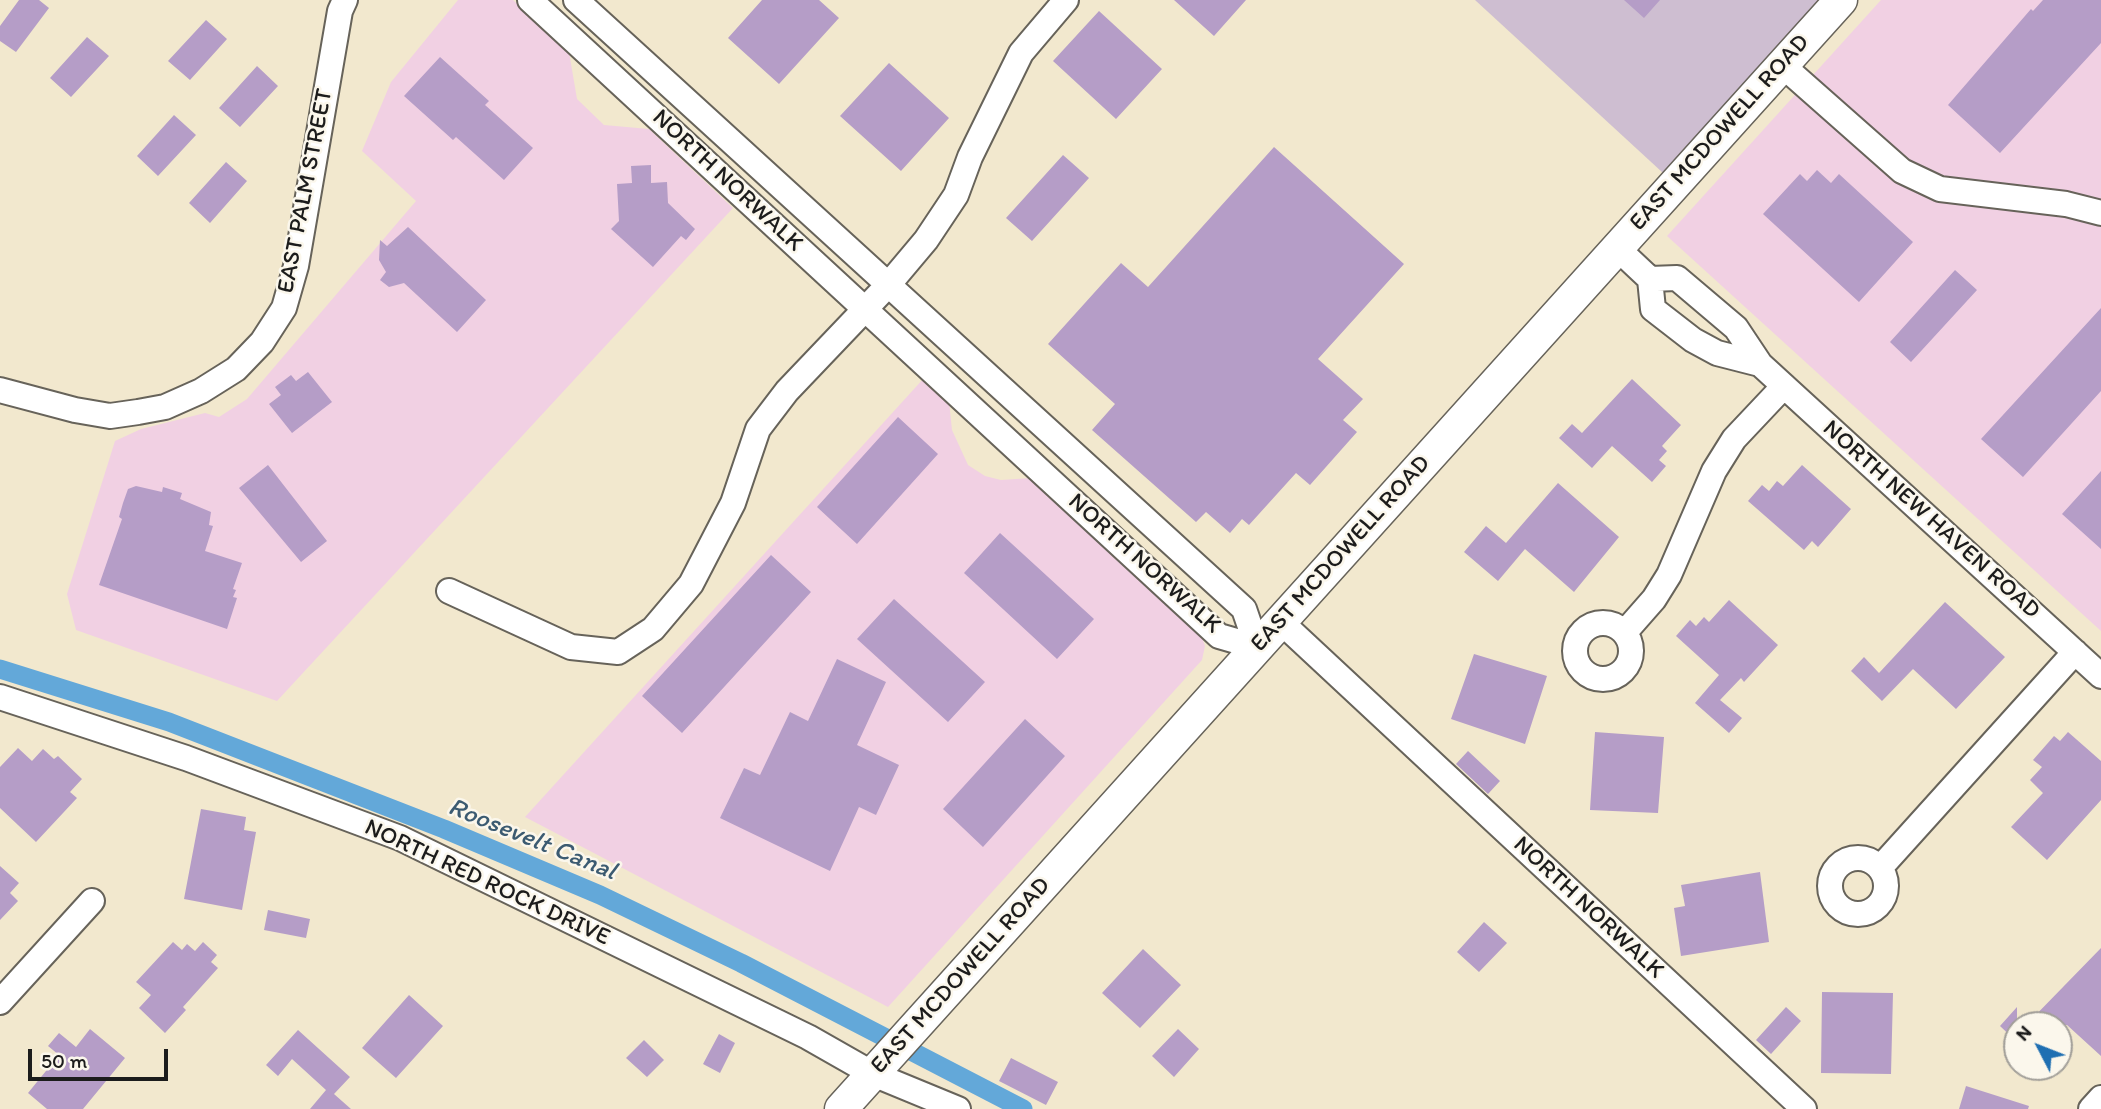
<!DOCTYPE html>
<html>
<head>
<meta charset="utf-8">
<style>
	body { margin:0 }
	#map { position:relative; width:2101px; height:1109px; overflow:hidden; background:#f2e8ce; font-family:Itim,sans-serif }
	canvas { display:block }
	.north { position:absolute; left:2003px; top:1011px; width:70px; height:70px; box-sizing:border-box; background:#fbf7ec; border:2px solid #a29f99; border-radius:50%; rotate:312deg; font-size:19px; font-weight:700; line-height:28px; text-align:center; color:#1c1c1c }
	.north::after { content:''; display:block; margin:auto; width:24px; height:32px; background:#1f6fb2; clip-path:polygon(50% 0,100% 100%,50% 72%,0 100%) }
	.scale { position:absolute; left:28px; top:1049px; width:140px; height:32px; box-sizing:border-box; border:4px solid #1c1c1c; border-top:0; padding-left:9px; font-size:21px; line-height:24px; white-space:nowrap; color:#1c1c1c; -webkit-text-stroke:5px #fbf7ec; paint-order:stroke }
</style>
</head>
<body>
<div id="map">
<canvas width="2101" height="1109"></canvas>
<div class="north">N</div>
<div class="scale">50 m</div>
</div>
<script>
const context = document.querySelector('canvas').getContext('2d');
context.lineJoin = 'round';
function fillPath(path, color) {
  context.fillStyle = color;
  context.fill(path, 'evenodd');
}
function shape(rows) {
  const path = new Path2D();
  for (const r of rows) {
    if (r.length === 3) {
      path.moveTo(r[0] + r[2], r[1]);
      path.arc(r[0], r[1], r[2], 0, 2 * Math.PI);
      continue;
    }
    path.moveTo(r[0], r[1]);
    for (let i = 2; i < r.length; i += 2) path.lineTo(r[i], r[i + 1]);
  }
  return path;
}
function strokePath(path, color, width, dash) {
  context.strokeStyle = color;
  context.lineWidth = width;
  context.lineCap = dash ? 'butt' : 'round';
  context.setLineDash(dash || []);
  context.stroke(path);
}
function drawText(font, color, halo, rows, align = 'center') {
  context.font = font + ' Itim,sans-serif';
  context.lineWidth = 5;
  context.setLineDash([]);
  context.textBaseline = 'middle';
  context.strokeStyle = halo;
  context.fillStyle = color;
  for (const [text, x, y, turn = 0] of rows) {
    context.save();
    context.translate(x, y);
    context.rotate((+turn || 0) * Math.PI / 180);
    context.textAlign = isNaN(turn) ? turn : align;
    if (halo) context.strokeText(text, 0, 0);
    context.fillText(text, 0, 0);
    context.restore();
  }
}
const built = shape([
	[458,0,513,0,569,52,577,99,604,125,649,129,733,208,277,701,76,630,67,594,115,441,141,429,205,413,219,417,247,399,416,201,362,151,391,82],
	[1881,0,2101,0,2101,631,1667,236],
	[924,378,949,401,952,430,968,465,985,476,1001,480,1031,478,1201,635,1205,646,1202,660,888,1007,525,817]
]);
const industrial = shape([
	[1475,0,1841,0,1675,184]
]);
const canal = shape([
	[0,669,169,722,444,829,600,895,741,963,1023,1109]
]);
const building = shape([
	[19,0,39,0,49,8,16,52,0,41,0,26],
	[762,0,819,0,839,18,779,84,728,38],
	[1174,0,1246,0,1214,36],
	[1624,0,1660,0,1644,18],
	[2043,0,2101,0,2101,43,2000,153,1948,105,2031,9,2033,11],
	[1099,11,1162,69,1116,119,1053,61],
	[206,20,227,39,190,80,168,61],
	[87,37,109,56,71,97,50,78],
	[440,57,489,101,485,105,533,148,504,180,456,137,453,140,404,96],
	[889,63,949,118,901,171,840,116],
	[257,66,278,86,240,127,219,108],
	[174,115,196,135,158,176,137,156],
	[1274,147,1404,264,1318,359,1363,399,1343,420,1357,432,1310,485,1296,473,1249,525,1242,519,1230,533,1206,512,1196,522,1092,430,1115,404,1048,344,1121,263,1148,287],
	[1063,155,1089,178,1032,241,1006,218],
	[226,162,247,181,210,223,189,203],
	[651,165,651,183,667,182,668,203,695,229,686,240,681,236,653,267,611,229,619,221,617,184,632,183,631,166],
	[1817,170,1831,183,1839,174,1913,242,1859,302,1763,214,1800,174,1807,181],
	[408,227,486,300,457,332,404,283,389,287,380,280,386,272,379,260,380,240,387,246],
	[1955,270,1977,290,1911,362,1890,342],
	[2101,308,2101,391,2023,477,1981,439],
	[308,372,332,402,292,433,269,404,281,395,275,387,291,375,296,381],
	[1632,379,1681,425,1662,446,1667,451,1659,460,1666,466,1652,482,1612,446,1592,468,1559,438,1572,424,1582,433],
	[898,417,938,454,857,544,817,507],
	[268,465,327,541,301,562,239,488],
	[1802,465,1851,509,1818,547,1812,541,1804,550,1748,501,1762,485,1769,491,1777,481,1783,486],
	[2101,471,2101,549,2062,514],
	[1558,483,1619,537,1574,592,1525,549,1498,581,1464,552,1486,526,1506,543],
	[136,486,162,492,163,487,182,493,180,499,211,512,209,525,213,526,205,551,242,563,233,589,236,590,233,597,237,598,227,629,99,585,122,519,119,517,123,503,128,489],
	[1000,533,1094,619,1057,659,964,573],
	[771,555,811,592,682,733,642,696],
	[894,599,985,682,948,722,857,639],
	[1729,600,1778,645,1744,682,1741,678,1720,700,1742,718,1729,733,1695,703,1719,675,1676,636,1690,620,1696,626,1704,617,1709,622],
	[1945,602,2005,657,1956,709,1913,669,1882,701,1851,671,1864,657,1879,673],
	[1474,654,1547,676,1525,744,1451,719],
	[837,659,886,682,857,745,899,765,876,815,859,807,830,871,720,818,744,768,760,775,790,712,808,721],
	[1025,719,1065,756,983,847,943,809],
	[1595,732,1664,737,1658,813,1590,810],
	[2068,732,2101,761,2101,800,2047,860,2011,827,2043,793,2030,780,2042,767,2033,760,2054,736,2060,741],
	[18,748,32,761,43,749,54,759,58,756,82,779,70,792,77,798,36,842,0,808,0,767],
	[1468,751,1500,781,1488,794,1456,764],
	[201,809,246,817,244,830,256,832,242,910,184,899],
	[0,866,19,883,10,893,18,901,0,920],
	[1760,872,1769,942,1681,956,1674,908,1685,906,1681,885],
	[268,910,310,919,306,938,264,930],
	[1484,922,1507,943,1479,972,1457,952],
	[173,942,182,950,187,944,195,951,203,942,217,955,211,962,218,968,183,1007,186,1010,165,1033,139,1008,151,995,136,982],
	[2101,948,2101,1056,2067,1025,2026,1025],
	[1143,949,1181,985,1140,1028,1102,993],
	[1822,992,1893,993,1891,1074,1821,1073],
	[409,995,443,1026,396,1078,362,1048],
	[1786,1007,1801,1021,1771,1054,1756,1040],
	[2017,1007,2017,1042,2000,1026],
	[90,1029,125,1058,83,1109,47,1109,28,1093,59,1055,48,1046,59,1033,76,1047],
	[1178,1029,1199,1049,1174,1077,1152,1056],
	[298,1030,350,1077,334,1094,351,1109,310,1109,326,1090,292,1059,278,1076,266,1065],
	[719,1034,735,1043,720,1073,703,1064],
	[644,1040,664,1060,647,1077,626,1058],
	[1011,1058,1058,1082,1046,1105,999,1081],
	[1966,1086,2029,1106,2028,1109,1959,1109]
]);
const minor = shape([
	[530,0,1219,636,1257,647],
	[576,0,1244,609,1257,647],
	[1782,65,1902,171,1940,189,2066,204,2101,213],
	[1617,248,1650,279,1653,309,1693,340,1717,353,1760,364,1736,328,1677,278,1650,279],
	[1760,364,2101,676],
	[0,390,75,410,110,416,138,412,165,407,201,391,236,369,262,342,284,308,296,266,340,11,345,0],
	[449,591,571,647,618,652,653,629,691,584,733,503,758,429,787,391,889,284,926,240,956,195,970,157,1021,53,1066,0],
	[1280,621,1804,1109],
	[1603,651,28],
	[1625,632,1654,599,1669,575,1714,471,1734,439,1784,386],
	[0,697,186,758,400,838,808,1037,873,1074,958,1109],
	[1858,886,28],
	[1880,868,2075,652],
	[0,1002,92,901],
	[2091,1109,2101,1098]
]);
const major = shape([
	[841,1109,1841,0]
]);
const streetNames = [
	["EAST MCDOWELL ROAD",1720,133,-48],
	["NORTH NORWALK",727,181,43],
	["EAST PALM STREET",306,191,-79],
	["NORTH NEW HAVEN ROAD",1931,520,42],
	["EAST MCDOWELL ROAD",1341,554,-48],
	["NORTH NORWALK",1144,564,42],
	["NORTH RED ROCK DRIVE",487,883,25],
	["NORTH NORWALK",1588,908,43],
	["EAST MCDOWELL ROAD",961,976,-48]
];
const waterNames = [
	["Roosevelt Canal",532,840,22]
];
fillPath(built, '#f1d0e3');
fillPath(industrial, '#cebed1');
strokePath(canal, '#63a8d9', 19);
fillPath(building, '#b59dc7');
strokePath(minor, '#67635a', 28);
strokePath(major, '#67635a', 35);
strokePath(minor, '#fff', 24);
strokePath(major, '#fff', 32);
drawText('24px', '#1c1c1c', '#fbf7ec', streetNames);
drawText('italic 26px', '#3c5b71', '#fbf7ec', waterNames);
</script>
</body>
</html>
